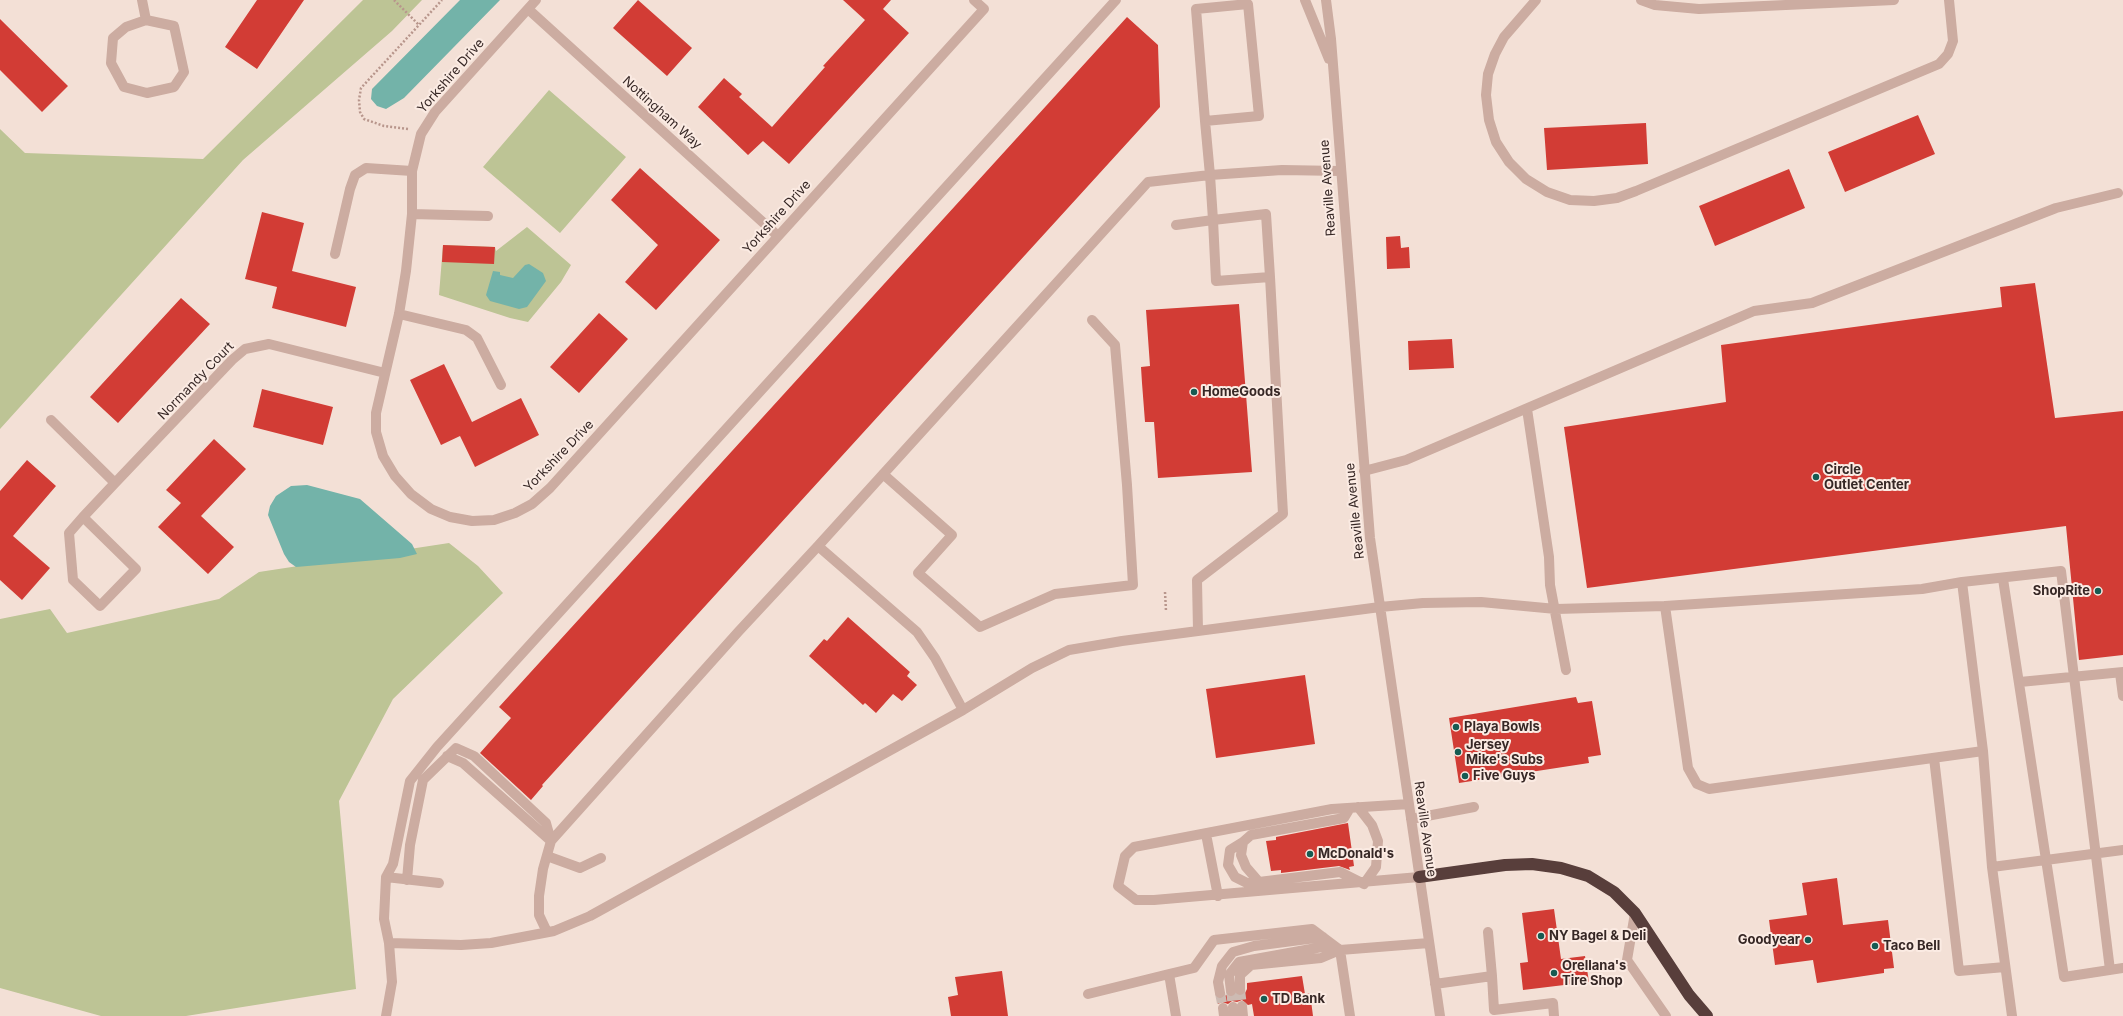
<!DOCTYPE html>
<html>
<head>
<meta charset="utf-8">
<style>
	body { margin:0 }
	canvas { display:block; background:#f3e0d6 }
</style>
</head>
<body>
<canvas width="2123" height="1016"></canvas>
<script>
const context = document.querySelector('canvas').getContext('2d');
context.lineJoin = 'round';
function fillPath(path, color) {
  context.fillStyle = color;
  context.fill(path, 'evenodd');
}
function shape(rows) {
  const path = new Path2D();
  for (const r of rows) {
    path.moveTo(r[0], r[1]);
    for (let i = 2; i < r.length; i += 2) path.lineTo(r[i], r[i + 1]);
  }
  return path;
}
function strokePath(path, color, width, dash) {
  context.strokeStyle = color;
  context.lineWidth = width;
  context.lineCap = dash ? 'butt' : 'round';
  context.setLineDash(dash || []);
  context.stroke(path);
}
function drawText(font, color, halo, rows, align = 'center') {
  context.font = font + ' Inter,sans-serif';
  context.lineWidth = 4;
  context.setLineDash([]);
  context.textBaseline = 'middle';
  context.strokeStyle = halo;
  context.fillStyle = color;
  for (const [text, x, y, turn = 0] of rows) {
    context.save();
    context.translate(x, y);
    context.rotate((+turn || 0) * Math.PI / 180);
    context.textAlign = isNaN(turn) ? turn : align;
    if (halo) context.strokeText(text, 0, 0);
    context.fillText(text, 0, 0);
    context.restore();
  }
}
const green = shape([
	[363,0,422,0,392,31,243,160,0,429,0,129,25,153,203,159],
	[549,90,626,157,560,233,483,167],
	[527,227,571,265,561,282,528,322,510,318,439,295,443,245,495,247,496,251],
	[449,543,478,566,503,593,393,699,339,801,356,989,186,1016,101,1016,0,988,0,619,50,609,67,633,219,599,259,572]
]);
const water = shape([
	[460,0,500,0,404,98,386,109,377,106,371,99,372,89],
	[529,264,543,273,546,281,527,307,519,309,490,301,486,295,493,271,500,272,500,275,513,278,525,265],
	[307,485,360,499,412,544,417,554,400,558,296,567,289,562,284,554,268,515,270,506,276,496,291,486]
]);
const building = shape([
	[257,0,304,0,257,69,225,47],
	[638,0,692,48,667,76,613,28],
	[843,0,891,0,883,9,909,33,789,164,763,141,748,155,698,107,724,78,742,94,739,97,772,127,825,67,823,66,865,20],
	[1127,17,1158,45,1160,107,542,785,543,786,531,800,480,753,511,718,499,707],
	[0,19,68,86,42,112,0,70],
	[1918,115,1935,154,1845,192,1828,152],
	[1646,123,1648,164,1547,170,1544,128],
	[640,168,720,240,656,310,625,282,658,245,611,200],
	[1789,169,1805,208,1715,246,1699,206],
	[262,212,304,223,292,271,356,287,346,327,272,308,277,287,245,279],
	[1400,236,1401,248,1409,247,1410,268,1387,269,1386,237],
	[443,245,495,247,494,264,442,262],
	[2035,283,2055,418,2123,411,2123,655,2079,660,2066,526,1587,588,1564,427,1726,402,1721,345,2002,307,2000,287],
	[181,298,210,324,118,423,90,397],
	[1239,304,1252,472,1158,478,1154,422,1145,422,1142,383,1141,367,1150,366,1146,310],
	[599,313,628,339,579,393,550,367],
	[1452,339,1454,368,1409,370,1408,341],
	[444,364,472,422,521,398,539,435,475,467,460,436,441,445,410,380],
	[262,389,333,407,323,445,253,427],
	[214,439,246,469,201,516,234,547,208,574,158,527,181,503,166,490],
	[27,460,56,486,13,536,50,568,22,600,0,580,0,491],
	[848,617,910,672,907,676,917,685,902,701,893,694,876,713,865,703,863,705,809,656,824,639,827,641],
	[1305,675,1315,744,1216,758,1206,689],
	[1576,697,1578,703,1592,701,1601,755,1588,757,1589,763,1459,783,1449,718],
	[1348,823,1354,866,1349,867,1350,870,1339,866,1281,873,1281,870,1271,871,1266,841,1276,840,1276,837],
	[1837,878,1843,925,1888,920,1894,968,1884,969,1884,973,1817,983,1813,960,1775,965,1769,920,1807,915,1802,883],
	[1554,909,1561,959,1585,956,1589,982,1523,990,1520,963,1528,962,1522,913],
	[1002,971,1008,1016,951,1016,948,997,958,995,955,977],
	[1302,976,1305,994,1310,993,1313,1016,1254,1016,1252,1004,1248,1005,1242,1000,1237,1002,1232,1001,1228,1004,1222,1002,1218,1004,1217,999,1222,999,1226,995,1231,997,1236,995,1244,995,1247,989,1247,983]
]);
const minorTunnel = shape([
	[1240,990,1242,1006],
	[1231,991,1233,1007],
	[1220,993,1223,1008]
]);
const path = shape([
	[394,0,419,25],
	[408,129,384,126,364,119,360,112,359,100,361,88,442,0],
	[1165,592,1166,611]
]);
const minor = shape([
	[142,0,146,20],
	[536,0,435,112,421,134,412,171,412,214,406,271,399,314,376,413,376,432,383,456,395,476,411,494,431,509,450,517,472,521,494,520,515,513,532,504,550,488,984,9,974,0],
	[1305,0,1329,59],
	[1326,0,1331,39,1370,538,1440,1016],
	[1536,0,1504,37,1495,54,1488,74,1486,95,1489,120,1496,142,1509,162,1526,179,1547,192,1570,200,1594,201,1617,198,1636,191,1939,64,1948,54,1953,41,1949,0],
	[1641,0,1655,5,1699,9,1894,0],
	[528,9,778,236],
	[146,20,174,26,184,72,174,87,147,93,124,87,111,63,113,38,126,27,146,20],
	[1205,121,1259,116,1248,4,1196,9,1205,121,1210,175,1282,170,1340,171],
	[412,214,488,216],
	[335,254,350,189,355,175,366,168,412,171],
	[399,314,466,330,477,338,501,385],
	[1527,409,1549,557,1550,585,1566,670],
	[51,420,115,483],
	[1364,471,1406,460,1754,311,1812,303,2056,208,2118,193],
	[883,474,952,535,918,573,980,627,1055,594,1133,585,1127,485,1115,345,1092,320],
	[83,517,136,569,100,606,73,580,69,533,83,517,115,483,232,360,245,349,269,344,385,373],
	[818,546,917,632,935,658,963,710],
	[2003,579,2064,977,2123,968],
	[1962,582,1983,751,1992,867,2012,1016],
	[1665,606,1688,768,1697,784,1709,789,1983,751],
	[1198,631,1197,580,1283,514,1270,277],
	[2120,673,2123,696],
	[2020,682,2123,672],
	[447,756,463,763,551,841],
	[1934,758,1959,971,2005,967],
	[1409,804,1332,809,1134,847,1125,856,1118,886,1136,900,1154,900,1419,877],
	[1350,808,1344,818,1251,835,1243,842,1241,855,1246,867,1259,882,1340,872,1364,884,1376,867,1378,841,1372,825,1358,807],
	[1411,819,1474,807],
	[1206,834,1218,896],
	[1243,842,1230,850,1228,865,1235,877,1247,883,1259,882],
	[547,856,580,868,601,858],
	[1992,867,2123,850],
	[386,877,439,883],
	[407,880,410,845,423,780,456,748,474,756,546,823,551,841],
	[1635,913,1627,960,1666,1016],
	[547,932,539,915,539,896,543,869,551,841,739,631,818,546,1148,182,1210,175,1213,220,1216,281,1270,277,1266,214,1213,220,1176,225],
	[389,943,461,945,491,943,554,931,590,916,963,710,1032,668,1069,650,1122,641,1380,607,1423,603,1481,602,1556,609,1665,606,1922,589,1962,582,2061,571,2110,970],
	[1169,974,1194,968,1214,940,1312,929,1340,950,1321,958,1251,965,1240,975,1240,990],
	[1492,976,1494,1010,1553,1003,1554,1016],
	[1435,984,1492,976,1488,932],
	[1231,991,1229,975,1239,962,1333,945],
	[1220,993,1218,982,1222,966,1233,952,1254,946,1323,937],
	[1088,994,1169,974,1176,1016],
	[1242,1006,1243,1016],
	[1233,1007,1234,1016],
	[1223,1008,1224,1016],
	[386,1016,392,982,389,943,384,919,386,877,393,864,410,781,437,747,1116,0],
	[1350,1016,1340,950,1429,943]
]);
const highway = shape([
	[1419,877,1505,865,1532,864,1561,868,1588,876,1614,892,1635,913,1689,995,1707,1016]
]);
const markers = [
	[1194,392,4,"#165b52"],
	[1816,477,4,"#165b52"],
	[2098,591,4,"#165b52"],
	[1456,727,4,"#165b52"],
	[1458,752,4,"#165b52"],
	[1465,776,4,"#165b52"],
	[1310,854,4,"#165b52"],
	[1541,936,4,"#165b52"],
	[1808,940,4,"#165b52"],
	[1875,946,4,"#165b52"],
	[1554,973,4,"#165b52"],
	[1264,999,4,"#165b52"]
];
const streetNames = [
	["Yorkshire Drive",451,76,-49],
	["Nottingham Way",662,113,42],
	["Reaville Avenue",1328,188,-94],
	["Yorkshire Drive",777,217,-48],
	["Normandy Court",196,381,-46],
	["Yorkshire Drive",559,456,-46],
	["Reaville Avenue",1355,511,-96],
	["Reaville Avenue",1425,829,82]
];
const poiNames = [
	["HomeGoods",1202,392],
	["Circle",1824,470],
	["Outlet Center",1824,485],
	["ShopRite",2090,591,"right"],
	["Playa Bowls",1464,727],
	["Jersey",1466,745],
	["Mike's Subs",1466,760],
	["Five Guys",1473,776],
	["McDonald's",1318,854],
	["NY Bagel & Deli",1549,936],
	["Goodyear",1800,940,"right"],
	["Taco Bell",1883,946],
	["Orellana's",1562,966],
	["Tire Shop",1562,981],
	["TD Bank",1272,999]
];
fillPath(green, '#bdc495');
fillPath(water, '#73b3a9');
fillPath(building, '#d23c35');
strokePath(minorTunnel, '#cdbbb3', 10, [10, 5]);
strokePath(path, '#b8968c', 2.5, [2, 2]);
strokePath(minor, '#ccaca1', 10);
strokePath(highway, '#583e3b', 12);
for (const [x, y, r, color] of markers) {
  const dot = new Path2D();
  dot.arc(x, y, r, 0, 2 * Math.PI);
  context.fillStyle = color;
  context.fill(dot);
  strokePath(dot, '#fbebe3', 1.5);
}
drawText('13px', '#362725', '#fbebe3', streetNames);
drawText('bold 13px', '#362725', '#fbebe3', poiNames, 'left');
</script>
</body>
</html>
